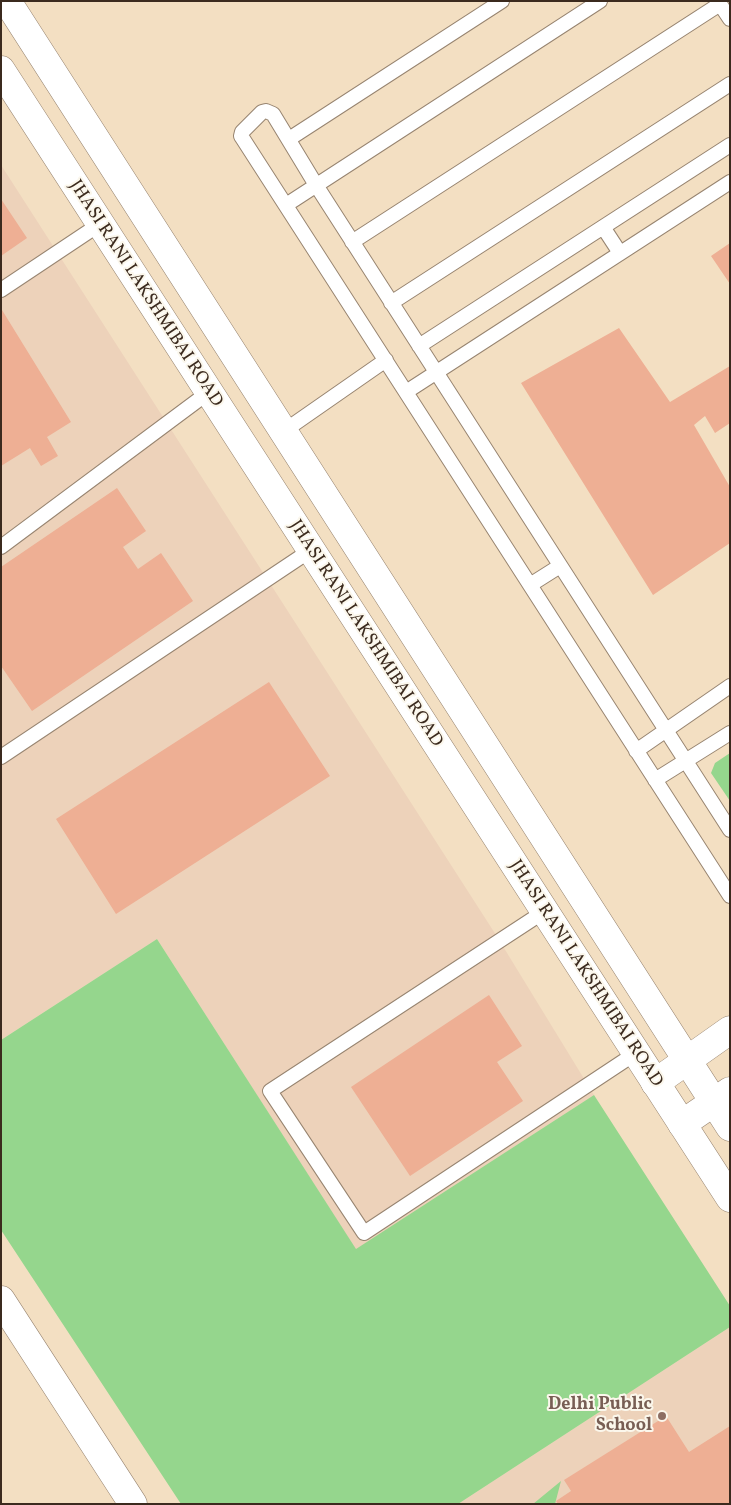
<!DOCTYPE html>
<html>
<head>
<meta charset="utf-8">
<style>
	body { margin:0 }
	#map { position:relative; width:731px; height:1505px; overflow:hidden; background:#f3dfc2; font-family:Vollkorn,serif }
	canvas { display:block }
	.frame { position:absolute; inset:0; border:2px solid #3b2a1e; pointer-events:none }
</style>
</head>
<body>
<div id="map">
<canvas width="731" height="1505"></canvas>
<div class="frame"></div>
</div>
<script>
const context = document.querySelector('canvas').getContext('2d');
context.lineJoin = 'round';
function fillPath(path, color) {
  context.fillStyle = color;
  context.fill(path, 'evenodd');
}
function shape(rows) {
  const path = new Path2D();
  for (const r of rows) {
    path.moveTo(r[0], r[1]);
    for (let i = 2; i < r.length; i += 2) path.lineTo(r[i], r[i + 1]);
  }
  return path;
}
function strokePath(path, color, width, dash) {
  context.strokeStyle = color;
  context.lineWidth = width;
  context.lineCap = dash ? 'butt' : 'round';
  context.setLineDash(dash || []);
  context.stroke(path);
}
function drawText(font, color, halo, rows, align = 'center') {
  context.font = font + ' Vollkorn,serif';
  context.lineWidth = 4;
  context.setLineDash([]);
  context.textBaseline = 'middle';
  context.strokeStyle = halo;
  context.fillStyle = color;
  for (const [text, x, y, turn = 0] of rows) {
    context.save();
    context.translate(x, y);
    context.rotate((+turn || 0) * Math.PI / 180);
    context.textAlign = isNaN(turn) ? turn : align;
    if (halo) context.strokeText(text, 0, 0);
    context.fillText(text, 0, 0);
    context.restore();
  }
}
const built = shape([
	[1,165,496,935,594,1095,356,1250,157,939,1,1040],
	[730,1327,730,1504,458,1504]
]);
const green = shape([
	[730,753,730,801,711,773,715,763],
	[157,939,356,1249,594,1095,730,1306,730,1327,458,1504,181,1504,1,1230,1,1040],
	[561,1481,555,1504,533,1504]
]);
const building = shape([
	[1,199,27,238,1,256],
	[730,243,730,284,711,256],
	[2,310,71,422,47,437,58,456,41,466,30,448,1,466],
	[619,328,670,402,730,366,730,423,715,433,705,416,694,425,730,487,730,543,653,595,521,383],
	[117,488,146,531,123,547,138,569,161,553,193,601,32,711,1,666,1,567],
	[269,682,330,776,116,914,56,819],
	[489,995,522,1046,497,1062,523,1101,410,1176,351,1087],
	[666,1416,689,1452,730,1426,730,1504,558,1504,556,1501,571,1491,564,1480]
]);
const service = shape([
	[718,1,730,19],
	[289,139,502,1],
	[286,205,600,1],
	[603,227,620,253],
	[352,242,720,4],
	[1,290,100,224],
	[391,303,730,84],
	[419,346,730,145],
	[406,392,730,182],
	[284,431,386,360],
	[1,547,209,392],
	[530,585,560,566],
	[636,751,730,686],
	[1,757,311,550],
	[655,780,730,733],
	[730,830,316,185,273,114,266,111,262,112,242,132,241,136,243,139,730,896],
	[545,911,270,1091,364,1233,636,1053]
]);
const minor = shape([
	[655,1083,730,1030],
	[682,1124,730,1091],
	[1,1300,133,1504]
]);
const secondary = shape([
	[7,1,730,1127],
	[1,70,730,1198]
]);
const markers = [
	[662,1416,5,"#8d6e63"]
];
const streetNames = [
	["JHASI RANI LAKSHMIBAI ROAD",145,294,57],
	["JHASI RANI LAKSHMIBAI ROAD",365,634,57],
	["JHASI RANI LAKSHMIBAI ROAD",585,974,57]
];
const educationNames = [
	["Delhi Public",652,1406],
	["School",652,1427]
];
fillPath(built, '#edd2ba');
fillPath(green, '#95d68d');
fillPath(building, '#eeaf94');
strokePath(service, '#978470', 16);
strokePath(minor, '#978470', 29);
strokePath(secondary, '#978470', 29);
strokePath(service, '#fff', 14);
strokePath(minor, '#fff', 28);
strokePath(secondary, '#fff', 28);
for (const [x, y, r, color] of markers) {
  const dot = new Path2D();
  dot.arc(x, y, r, 0, 2 * Math.PI);
  context.fillStyle = color;
  context.fill(dot);
  strokePath(dot, '#fbf7ec', 2);
}
drawText('18px', '#3b2a1e', '#fbf7ec', streetNames);
drawText('bold 18px', '#785e54', '#fbf7ec', educationNames, 'right');
</script>
</body>
</html>
